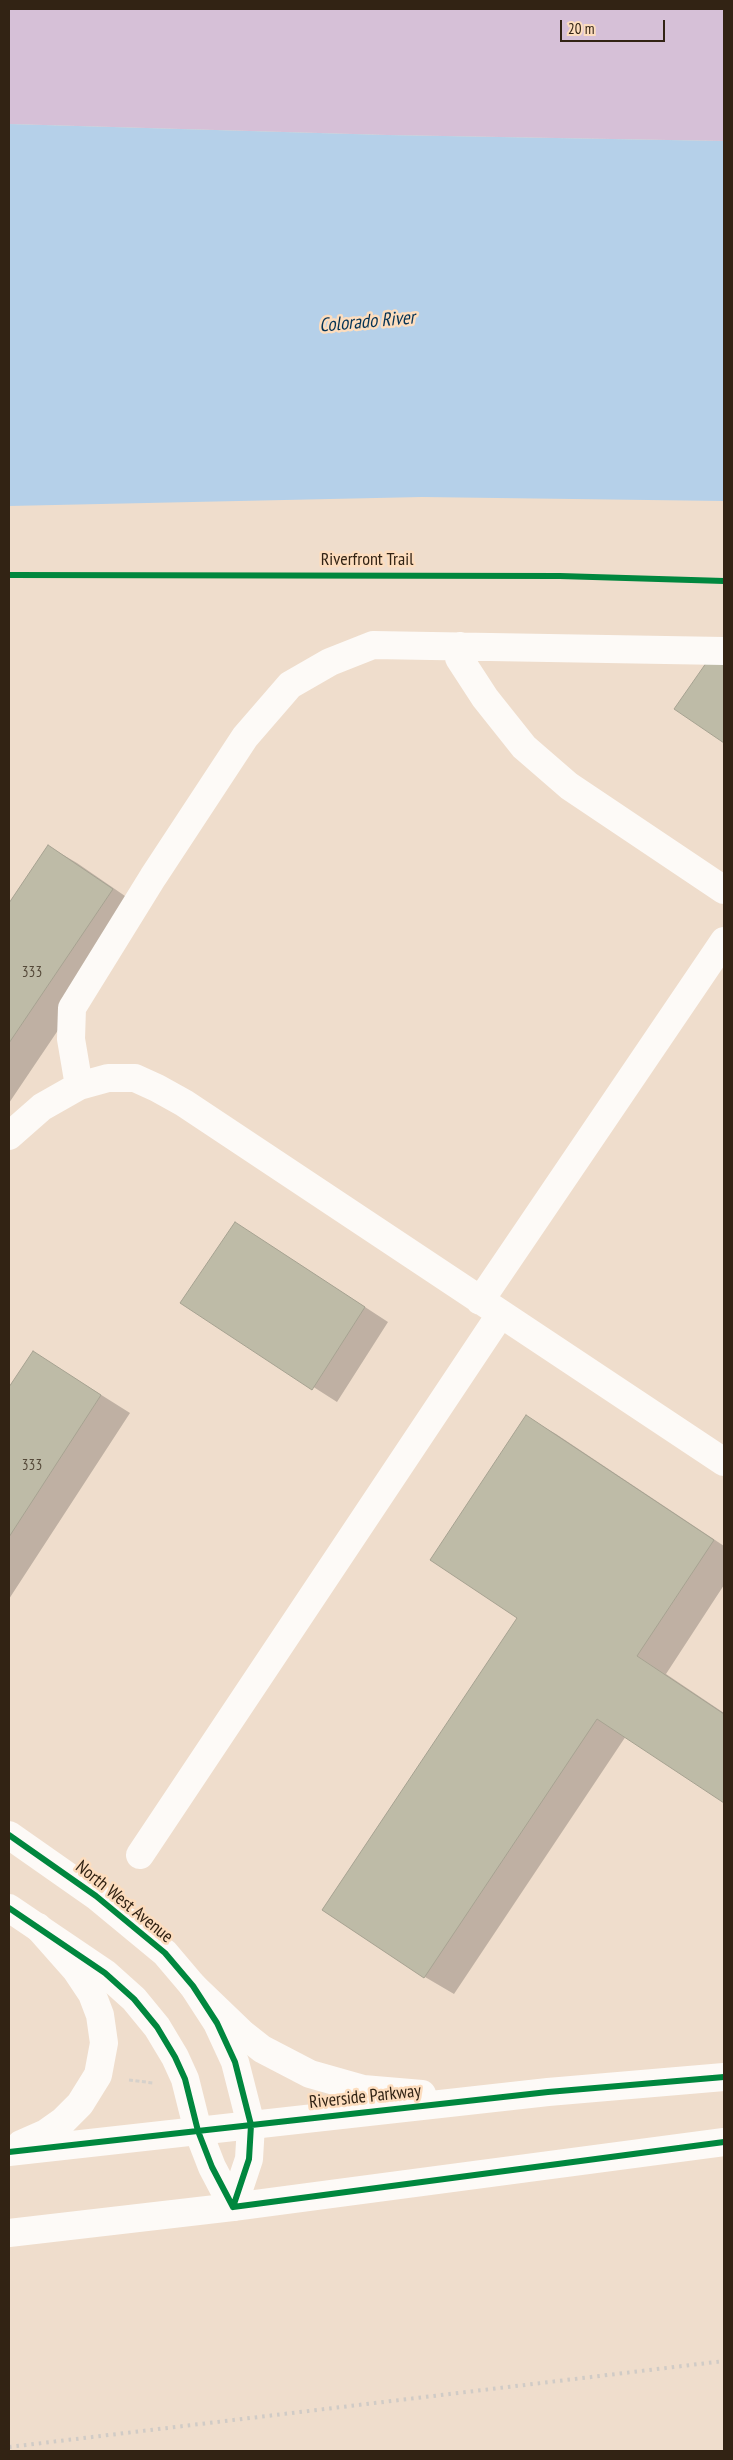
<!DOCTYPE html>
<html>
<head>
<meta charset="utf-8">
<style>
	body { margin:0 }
	#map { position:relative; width:733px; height:2460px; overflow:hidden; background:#efddcc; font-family:"PT Sans Narrow",sans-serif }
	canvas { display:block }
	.frame { position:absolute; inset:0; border:10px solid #322314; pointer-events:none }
	.scale { position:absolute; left:560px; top:20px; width:105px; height:22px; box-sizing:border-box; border:2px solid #322314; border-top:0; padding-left:6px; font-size:15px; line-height:18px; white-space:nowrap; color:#322314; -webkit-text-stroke:4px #fdddbe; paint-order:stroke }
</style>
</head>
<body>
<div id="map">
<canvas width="733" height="2460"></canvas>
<div class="frame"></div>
<div class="scale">20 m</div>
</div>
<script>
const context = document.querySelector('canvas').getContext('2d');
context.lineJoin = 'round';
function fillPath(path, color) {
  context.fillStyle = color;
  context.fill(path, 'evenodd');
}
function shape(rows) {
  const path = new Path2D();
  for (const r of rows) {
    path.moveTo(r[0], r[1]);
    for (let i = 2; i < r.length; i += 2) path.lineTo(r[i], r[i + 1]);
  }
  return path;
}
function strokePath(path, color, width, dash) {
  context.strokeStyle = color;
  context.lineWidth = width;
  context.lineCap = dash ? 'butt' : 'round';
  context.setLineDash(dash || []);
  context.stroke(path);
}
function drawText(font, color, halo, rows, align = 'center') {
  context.font = font + ' "PT Sans Narrow",sans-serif';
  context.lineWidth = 5;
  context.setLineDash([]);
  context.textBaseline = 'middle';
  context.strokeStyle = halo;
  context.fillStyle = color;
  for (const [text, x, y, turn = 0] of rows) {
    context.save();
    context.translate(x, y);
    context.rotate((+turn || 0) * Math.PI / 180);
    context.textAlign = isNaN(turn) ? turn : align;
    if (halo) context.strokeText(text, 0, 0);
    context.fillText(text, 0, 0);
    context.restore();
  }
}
const green = shape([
	[9,9,724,9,724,141,387,135,9,124]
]);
const water = shape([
	[9,124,387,135,724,141,724,501,422,497,9,506]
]);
const shadow = shape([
	[711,658,724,665,724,742,676,709],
	[48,846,77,863,141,907,9,1103,9,905],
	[259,1238,388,1322,337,1402,182,1303],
	[33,1352,130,1413,9,1599,9,1390],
	[526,1417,556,1434,724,1546,724,1585,666,1674,724,1713,724,1802,626,1736,454,1994,425,1977,519,1617]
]);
const building = shape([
	[711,656,724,665,724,743,674,709,711,656],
	[48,845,113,889,9,1043,9,903,48,845],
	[235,1222,365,1307,312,1390,180,1303,235,1222],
	[33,1351,101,1395,9,1537,9,1387,33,1351],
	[526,1415,714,1540,637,1656,724,1714,724,1803,597,1719,424,1978,322,1910,517,1618,430,1560,526,1415]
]);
const path = shape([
	[129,2080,153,2083]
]);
const minor = shape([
	[460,646,459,658,485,698,524,747,569,786,724,890],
	[79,1086,71,1039,72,1008,153,877,245,737,290,685,330,662,373,645,724,651],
	[9,1136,42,1107,79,1086,108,1078,135,1078,157,1088,184,1103,724,1462],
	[480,1301,724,941],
	[9,1835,96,1896,165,1953,193,1986,217,2023,235,2062,251,2125,249,2159,233,2207],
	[140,1855,500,1315],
	[9,1908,105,1973,134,1999,157,2027,175,2057,185,2079,198,2131,212,2167,233,2207]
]);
const major = shape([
	[193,1986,243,2034,262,2049,310,2074,363,2089,422,2094],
	[21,2144,46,2133,63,2121,80,2104,98,2075,104,2043,100,2015,92,1994,76,1970,38,1927],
	[9,2152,548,2092,724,2077],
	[9,2233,233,2207,724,2142]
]);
const rail = shape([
	[9,2447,724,2361]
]);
const cycleway = shape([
	[9,575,560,576,724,581],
	[9,1835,96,1896,165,1953,193,1986,217,2023,235,2062,251,2125,249,2159,233,2207],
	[9,1908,105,1973,134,1999,157,2027,175,2057,185,2079,198,2131,212,2167,233,2207],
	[9,2152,548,2092,724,2077],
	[233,2207,724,2142]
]);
const numberNames = [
	["333",32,973],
	["333",32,1466]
];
const streetNames = [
	["Riverfront Trail",367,560],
	["North West Avenue",124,1902,39],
	["Riverside Parkway",365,2097,-6]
];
const waterNames = [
	["Colorado River",367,322,-5]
];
fillPath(green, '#d6c0d7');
fillPath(water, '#b5d0e9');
fillPath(shadow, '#0003');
fillPath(building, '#bebba7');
strokePath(building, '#a6a291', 1);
strokePath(path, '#d6d1cb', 3, [4, 2.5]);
strokePath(minor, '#fdfaf7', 28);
strokePath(major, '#fdfaf7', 28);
strokePath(rail, '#d0cbc6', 4, [2.5, 5]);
strokePath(cycleway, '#00873e', 6);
drawText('15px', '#554939', null, numberNames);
drawText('18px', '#322314', '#fdddbe', streetNames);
drawText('italic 19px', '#053355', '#fdddbe', waterNames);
</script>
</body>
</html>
